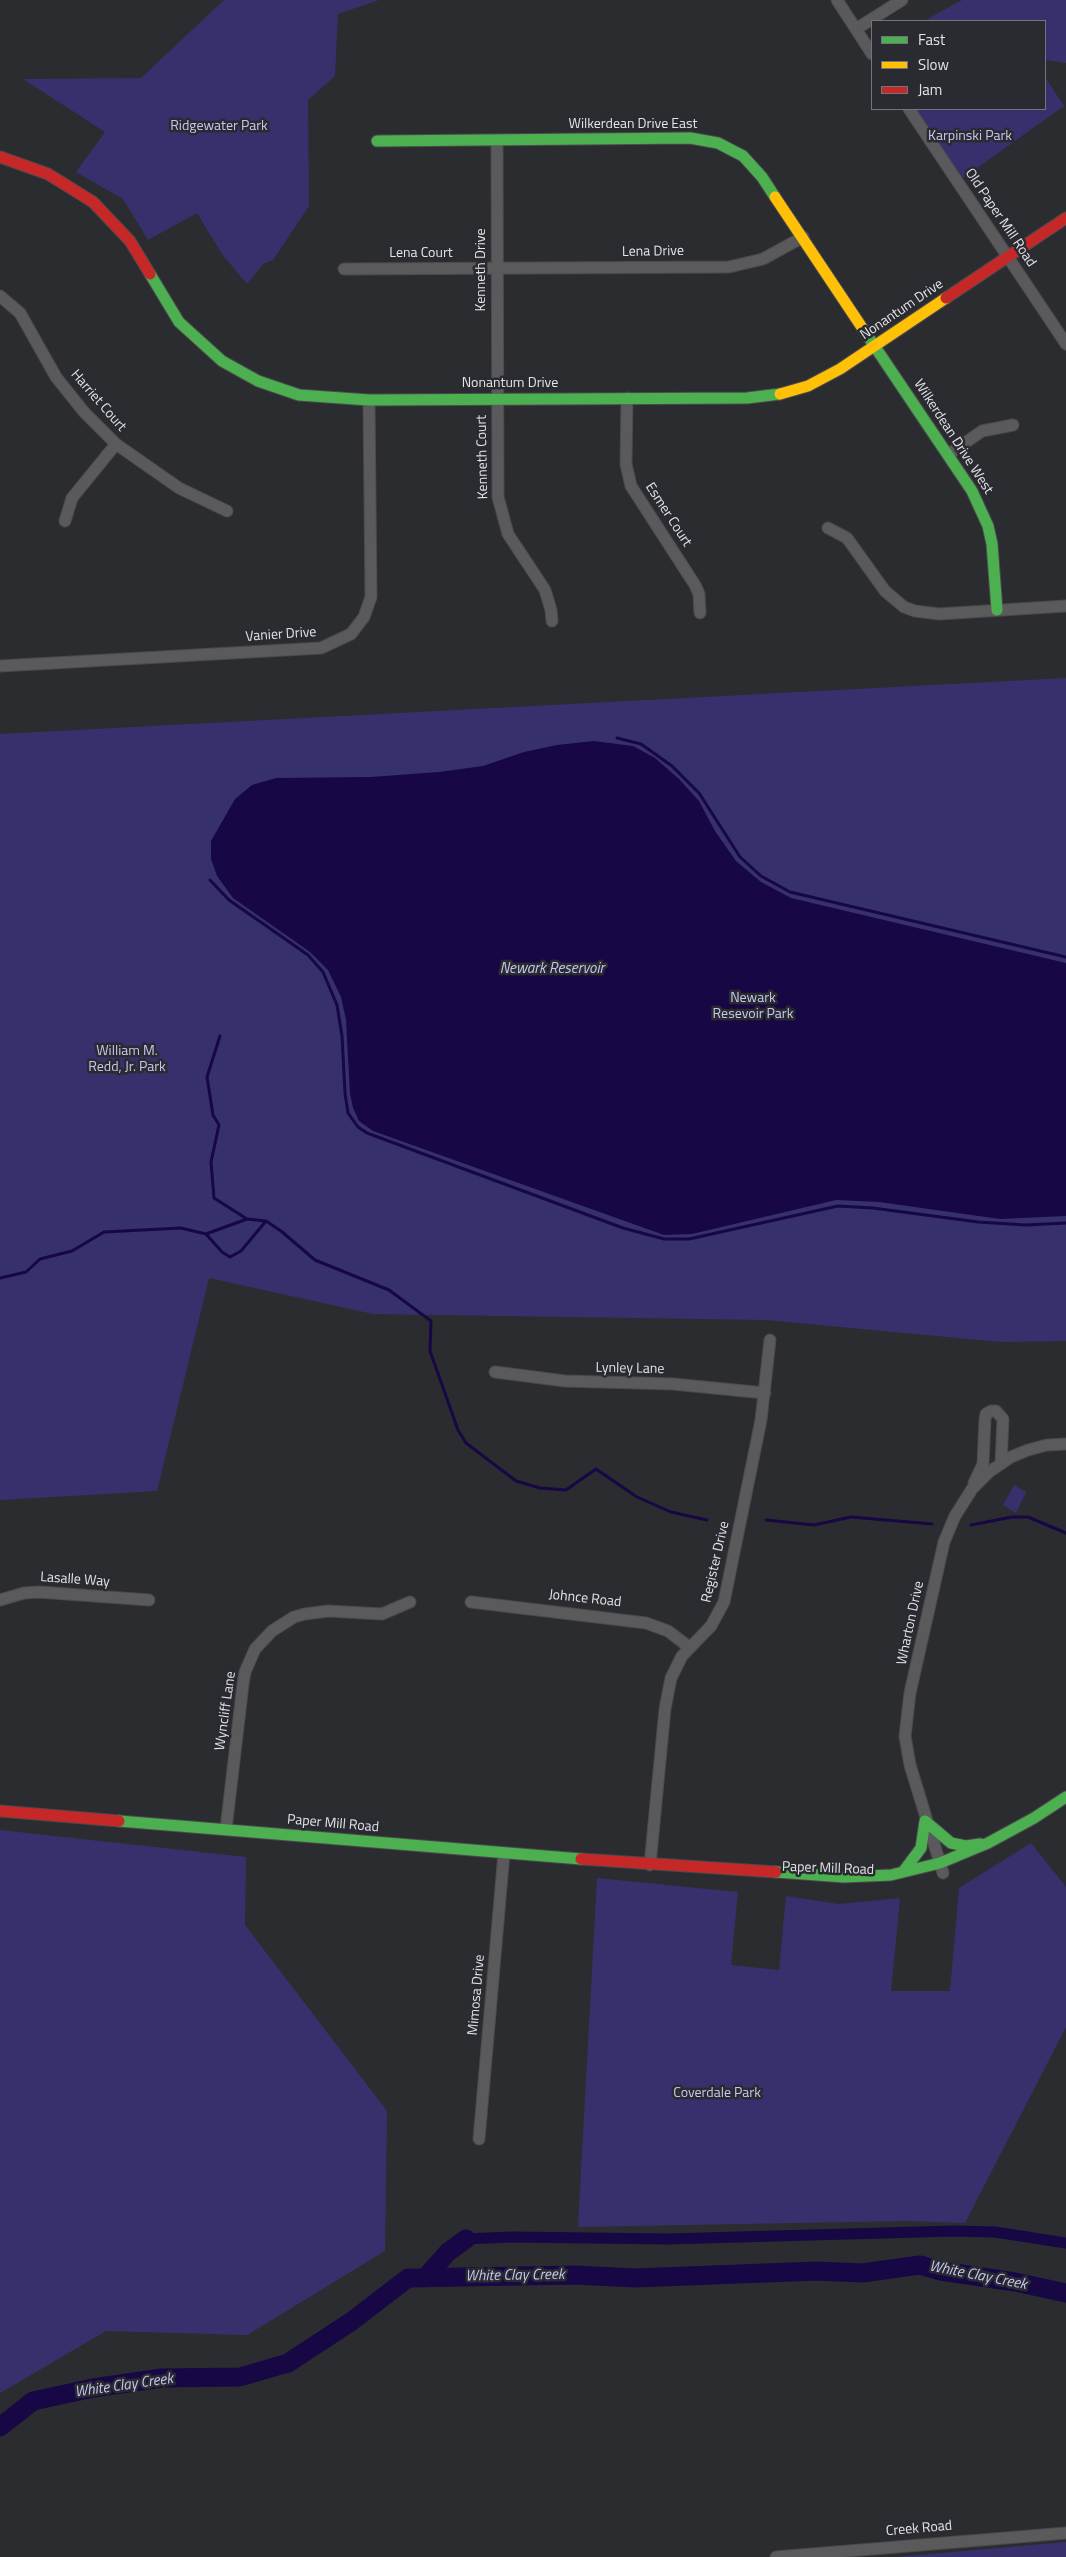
<!DOCTYPE html>
<html>
<head>
<meta charset="utf-8">
<style>
	body { margin:0 }
	#map { position:relative; width:1066px; height:2557px; overflow:hidden; background:#2b2c30; font-family:"Titillium Web",sans-serif }
	canvas { display:block }
	.legend { position:absolute; left:871px; top:20px; width:175px; height:90px; box-sizing:border-box; background:#2a2b31; border:1px solid #74757a; margin:0; padding:6px 9px; list-style:none; font-size:15px; color:#e3e3e7 }
	.legend li { display:flex; align-items:center; gap:10px; height:25px }
	.legend b { width:25px; border:1px solid #74757a }
</style>
</head>
<body>
<div id="map">
<canvas width="1066" height="2557"></canvas>
<ul class="legend">
<li><b style="height:6px;background:#4caf50"></b>Fast</li>
<li><b style="height:6px;background:#ffc107"></b>Slow</li>
<li><b style="height:6px;background:#c62828"></b>Jam</li>
</ul>
</div>
<script>
const context = document.querySelector('canvas').getContext('2d');
context.lineJoin = 'round';
function fillPath(path, color) {
  context.fillStyle = color;
  context.fill(path, 'evenodd');
}
function shape(rows) {
  const path = new Path2D();
  for (const r of rows) {
    path.moveTo(r[0], r[1]);
    for (let i = 2; i < r.length; i += 2) path.lineTo(r[i], r[i + 1]);
  }
  return path;
}
function strokePath(path, color, width, dash) {
  context.strokeStyle = color;
  context.lineWidth = width;
  context.lineCap = dash ? 'butt' : 'round';
  context.setLineDash(dash || []);
  context.stroke(path);
}
function drawText(font, color, halo, rows, align = 'center') {
  context.font = font + ' "Titillium Web",sans-serif';
  context.lineWidth = 5;
  context.setLineDash([]);
  context.textBaseline = 'middle';
  context.strokeStyle = halo;
  context.fillStyle = color;
  for (const [text, x, y, turn = 0] of rows) {
    context.save();
    context.translate(x, y);
    context.rotate((+turn || 0) * Math.PI / 180);
    context.textAlign = isNaN(turn) ? turn : align;
    if (halo) context.strokeText(text, 0, 0);
    context.fillText(text, 0, 0);
    context.restore();
  }
}
const green = shape([
	[224,0,379,0,338,14,335,76,308,100,309,206,273,260,263,264,247,284,222,254,197,213,148,240,123,199,76,172,105,132,23,79,141,78],
	[962,0,1066,0,1066,63,1045,60,1045,21,924,21],
	[1045,77,1064,106,963,178,914,109,1045,109],
	[1066,678,1066,1341,1001,1342,766,1320,373,1314,209,1278,157,1491,0,1500,0,734],
	[1014,1485,1026,1492,1016,1513,1003,1505],
	[0,1830,246,1857,245,1925,387,2111,385,2251,247,2335,106,2331,0,2393],
	[1031,1843,1066,1887,1066,2027,965,2223,907,2221,578,2227,597,1878,738,1892,731,1965,779,1970,786,1896,838,1904,900,1898,891,1991,950,1991,959,1888],
	[1066,2542,1066,2557,896,2557]
]);
const water = shape([
	[594,741,633,746,655,758,679,779,699,801,715,831,736,861,761,882,791,898,1066,963,1066,1216,1000,1219,879,1202,836,1200,692,1234,664,1235,373,1131,359,1121,353,1108,350,1094,346,1020,341,997,328,970,310,952,233,898,217,876,211,859,211,841,235,799,252,785,276,778,371,777,439,772,483,766,524,752,557,745]
]);
const stream = shape([
	[617,738,641,744,672,766,699,793,740,857,761,876,790,892,1066,957],
	[210,880,229,900,308,955,323,972,337,1005,342,1036,345,1093,348,1113,358,1127,367,1133,623,1228,664,1239,689,1239,838,1206,873,1208,978,1222,1026,1225,1066,1223],
	[220,1036,207,1077,213,1115,219,1125,211,1162,214,1198,247,1219],
	[206,1234,222,1252,230,1257,241,1251,266,1221],
	[0,1278,26,1272,40,1259,72,1251,104,1232,181,1228,206,1234,247,1219,266,1221,281,1231,315,1260,389,1290,431,1321,430,1351,458,1430,466,1443,516,1481,540,1488,566,1490,596,1469,637,1497,671,1512,707,1520],
	[766,1520,814,1525,851,1517,932,1524],
	[971,1525,1012,1517,1028,1517,1066,1533]
]);
const canal = shape([
	[466,2239,511,2237,668,2239,954,2231,995,2232,1066,2243]
]);
const river = shape([
	[425,2278,448,2252,466,2239],
	[0,2427,33,2401,93,2388,162,2378,240,2377,288,2363,352,2321,408,2278,574,2275,635,2278,817,2271,862,2273,920,2265,941,2271,1015,2282,1066,2293]
]);
const street = shape([
	[837,0,872,54],
	[856,29,902,0],
	[909,109,1066,344],
	[497,140,498,497,508,534,545,590,551,610,552,621],
	[344,269,729,267,763,259,803,237],
	[0,296,20,313,56,377,84,412,116,444,179,488,227,511],
	[627,398,626,464,631,486,695,585,699,594,700,613],
	[949,454,982,431,1013,425],
	[65,521,72,498,116,444],
	[828,528,847,538,885,591,904,607,915,611,939,614,1066,606],
	[0,666,321,648,351,634,364,617,371,597,369,400],
	[495,1372,565,1381,673,1384,765,1393],
	[974,1483,983,1464,985,1419,986,1414,991,1411,996,1411,1003,1419,1001,1464],
	[0,1600,24,1593,39,1592,149,1600],
	[471,1602,646,1623,668,1631,689,1647],
	[226,1829,243,1684,245,1672,255,1649,272,1631,294,1617,305,1614,328,1611,382,1614,410,1602],
	[650,1865,665,1709,671,1678,682,1656,711,1626,724,1602,761,1420,770,1340],
	[943,1873,910,1765,905,1736,910,1693,944,1542,955,1516,972,1489,989,1472,1011,1457,1028,1450,1047,1445,1066,1444],
	[479,2139,504,1853],
	[776,2557,1066,2533]
]);
const fast = shape([
	[377,141,690,138,718,143,743,156,762,177,775,197],
	[150,274,179,322,222,361,258,381,299,395,369,400,747,398,780,394],
	[863,329,972,491,988,526,992,544,997,610],
	[119,1821,581,1859],
	[925,1821,951,1843,966,1846,980,1844],
	[776,1872,844,1877,891,1875,940,1863,988,1843,1034,1818,1066,1797],
	[903,1872,921,1848,925,1821]
]);
const slow = shape([
	[775,197,863,329],
	[780,394,808,386,840,369,946,298]
]);
const jam = shape([
	[0,157,48,174,93,202,130,241,150,274],
	[946,298,1066,218],
	[0,1811,119,1821],
	[581,1859,776,1872]
]);
const streetNames = [
	["Wilkerdean Drive East",633,125],
	["Old Paper Mill Road",1000,218,56],
	["Lena Drive",653,252,-1],
	["Lena Court",421,254],
	["Kenneth Drive",482,270,-90],
	["Nonantum Drive",902,310,-34],
	["Nonantum Drive",510,384],
	["Harriet Court",98,401,49],
	["Wilkerdean Drive West",953,437,57],
	["Kenneth Court",483,457,-91],
	["Esmer Court",668,515,57],
	["Vanier Drive",281,635,-4],
	["Lynley Lane",630,1369,1],
	["Register Drive",716,1562,-77],
	["Lasalle Way",75,1580,4],
	["Johnce Road",585,1599,6],
	["Wharton Drive",911,1623,-78],
	["Wyncliff Lane",226,1711,-82],
	["Paper Mill Road",333,1824,5],
	["Paper Mill Road",828,1869,2],
	["Mimosa Drive",477,1995,-85],
	["Creek Road",919,2529,-5]
];
const parkNames = [
	["Ridgewater Park",219,127],
	["Karpinski Park",970,137],
	["Newark",753,999],
	["Resevoir Park",753,1015],
	["William M.",127,1052],
	["Redd, Jr. Park",127,1068],
	["Coverdale Park",717,2094]
];
const waterNames = [
	["Newark Reservoir",552,969],
	["White Clay Creek",515,2276,-1],
	["White Clay Creek",978,2276,11],
	["White Clay Creek",124,2386,-8]
];
fillPath(green, '#36316c');
fillPath(water, '#170745');
strokePath(stream, '#170745', 3);
strokePath(canal, '#170745', 11);
strokePath(river, '#170745', 19);
strokePath(street, '#4a4a4d', 13);
strokePath(fast, '#4a4a4d', 13);
strokePath(slow, '#4a4a4d', 13);
strokePath(jam, '#4a4a4d', 13);
strokePath(street, '#5a5a5c', 11);
strokePath(fast, '#4caf50', 11);
strokePath(slow, '#ffc107', 11);
strokePath(jam, '#c62828', 11);
drawText('14px', '#e3e3e7', '#2a2b31', streetNames);
drawText('14px', '#c6c7f0', '#2a2b31', parkNames);
drawText('italic 15px', '#c6c7f1', '#2a2b31', waterNames);
</script>
</body>
</html>
